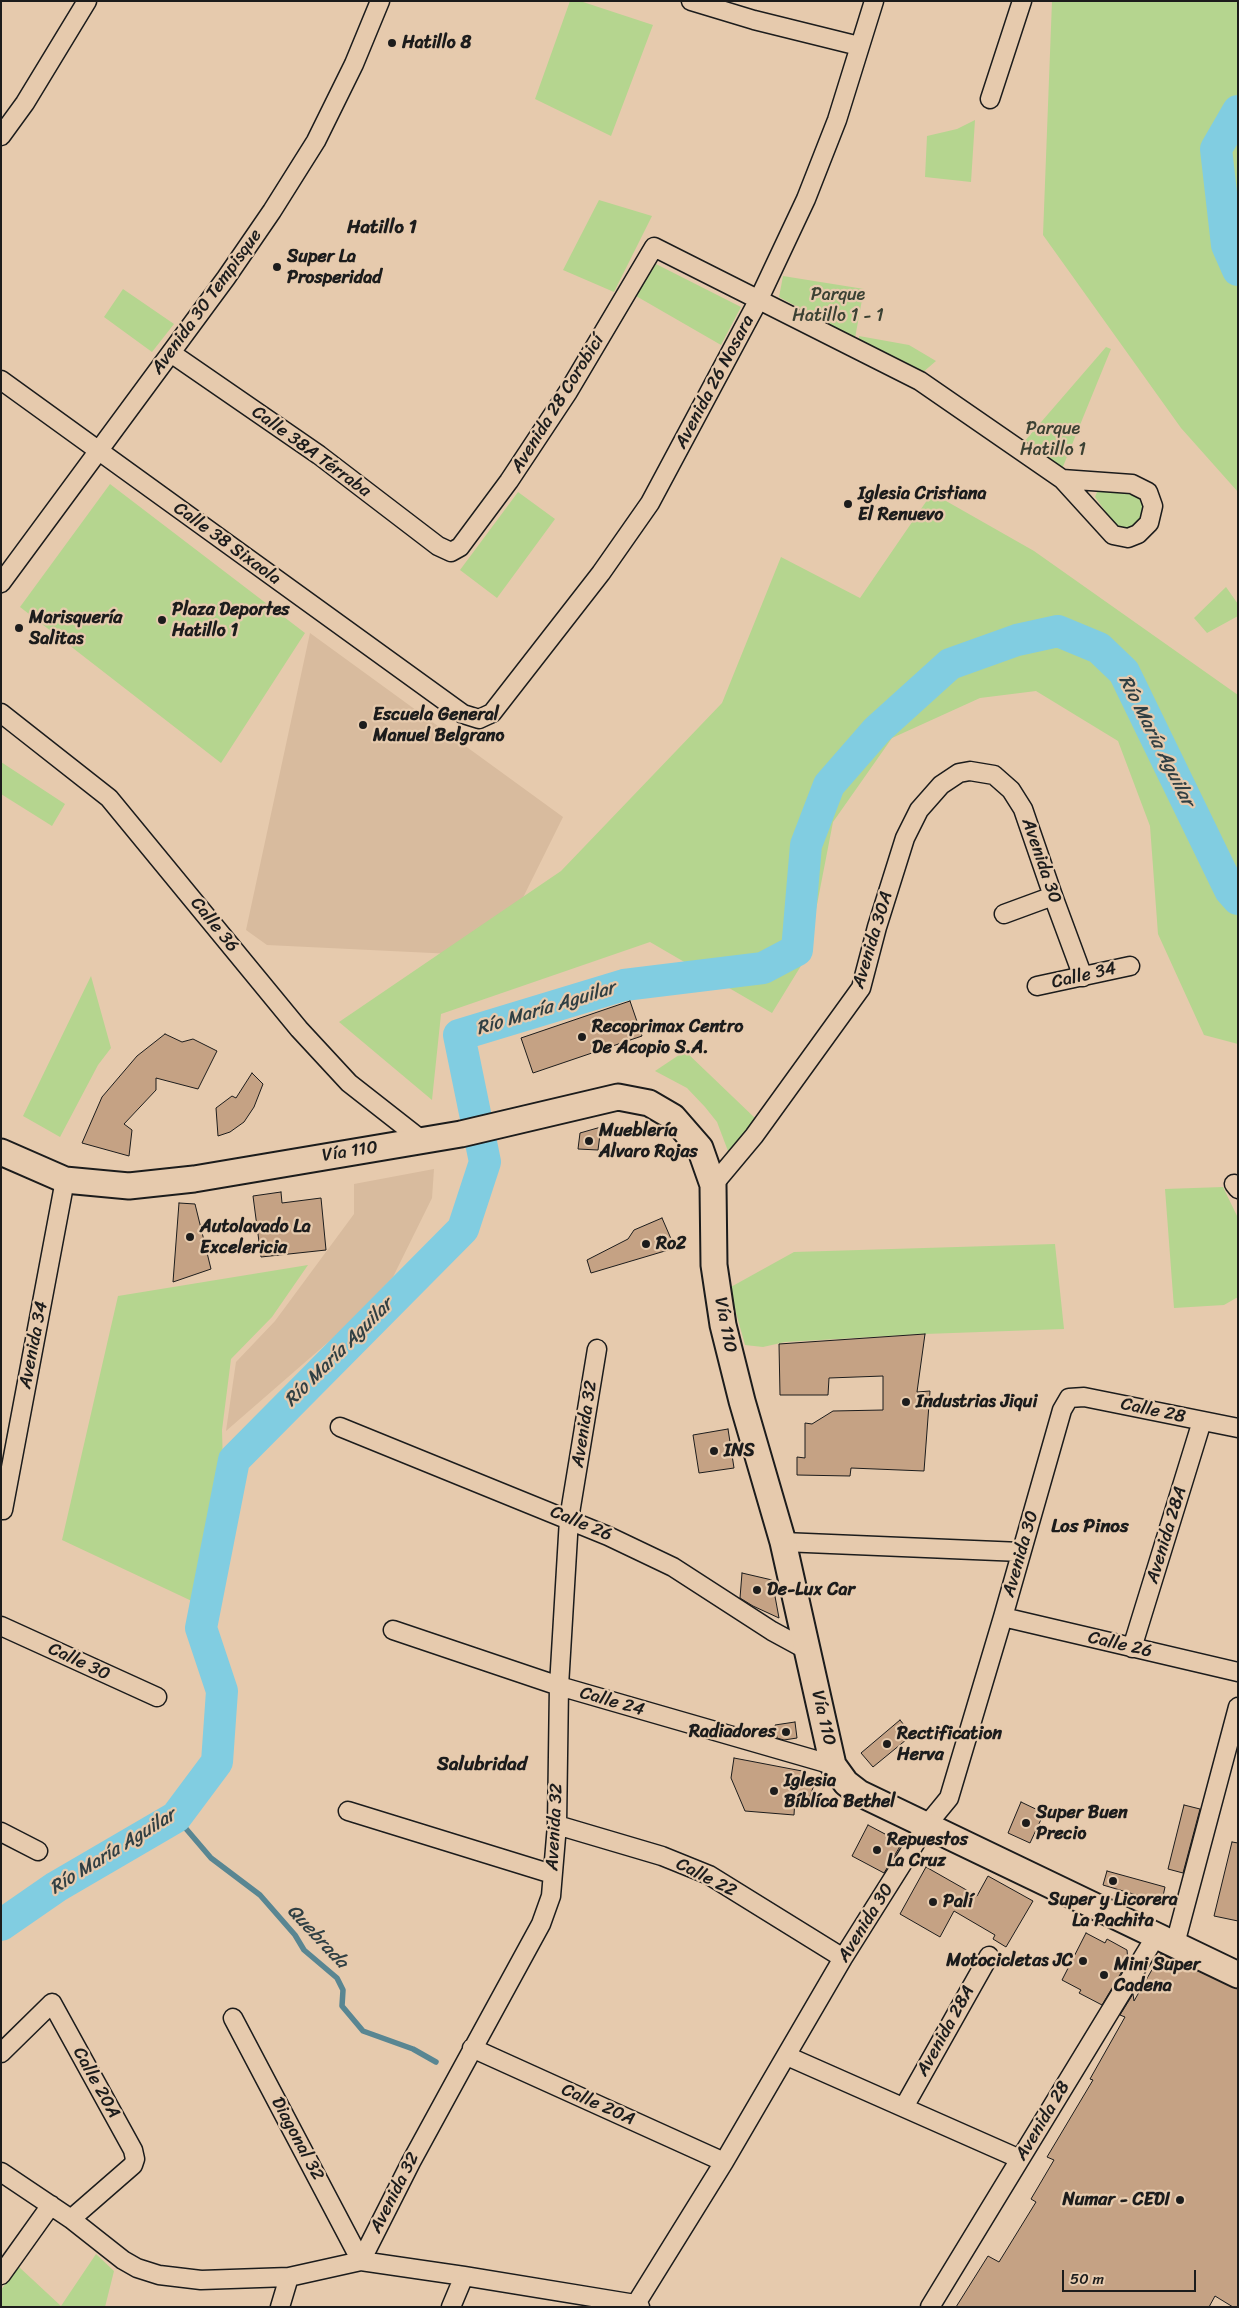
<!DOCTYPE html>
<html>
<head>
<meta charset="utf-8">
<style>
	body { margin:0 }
	#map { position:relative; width:1239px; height:2308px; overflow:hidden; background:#e6caad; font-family:Sriracha,sans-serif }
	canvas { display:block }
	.frame { position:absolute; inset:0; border:2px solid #1c1c1c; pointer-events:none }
	.scale { position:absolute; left:1062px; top:2270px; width:134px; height:22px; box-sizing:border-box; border:2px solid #1c1c1c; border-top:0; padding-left:6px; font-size:15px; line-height:18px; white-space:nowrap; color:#1c1c1c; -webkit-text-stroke:4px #e6caad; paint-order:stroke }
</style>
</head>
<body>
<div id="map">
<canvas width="1239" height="2308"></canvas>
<div class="frame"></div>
<div class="scale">50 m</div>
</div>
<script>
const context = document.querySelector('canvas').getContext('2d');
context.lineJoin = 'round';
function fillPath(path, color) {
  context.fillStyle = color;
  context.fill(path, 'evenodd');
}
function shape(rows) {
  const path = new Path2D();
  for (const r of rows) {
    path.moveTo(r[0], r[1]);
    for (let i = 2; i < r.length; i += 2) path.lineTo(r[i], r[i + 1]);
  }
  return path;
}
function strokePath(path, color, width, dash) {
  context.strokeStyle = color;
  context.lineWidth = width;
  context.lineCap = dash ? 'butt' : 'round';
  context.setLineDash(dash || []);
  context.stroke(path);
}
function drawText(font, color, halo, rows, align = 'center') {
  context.font = font + ' Sriracha,sans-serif';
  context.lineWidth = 4.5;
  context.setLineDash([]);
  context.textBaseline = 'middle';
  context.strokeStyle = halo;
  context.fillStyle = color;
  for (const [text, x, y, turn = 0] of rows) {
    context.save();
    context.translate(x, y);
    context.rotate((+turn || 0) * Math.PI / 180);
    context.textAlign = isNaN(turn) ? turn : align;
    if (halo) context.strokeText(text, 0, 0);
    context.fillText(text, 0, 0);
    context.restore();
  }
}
const built = shape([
	[310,633,563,817,494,956,267,945,246,930],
	[434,1169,432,1198,393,1277,349,1324,226,1431,236,1362,275,1321,354,1214,354,1184]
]);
const green = shape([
	[570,1,580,1,653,25,611,136,535,99],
	[1052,1,1238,1,1238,492,1181,428,1043,235],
	[975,120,971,182,925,177,927,136,957,129],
	[599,200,652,216,614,292,563,270],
	[656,264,741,307,721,345,636,296],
	[783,276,864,289,855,338,779,297],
	[123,289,174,324,152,352,104,317],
	[859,336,909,345,936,361,922,373,859,341],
	[1106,347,1111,349,1062,469,1023,443],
	[110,484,305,633,221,763,20,607],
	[1125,491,1138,495,1147,508,1143,520,1135,526,1125,529,1116,526,1095,497,1097,492],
	[518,492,555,519,497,598,460,570],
	[932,493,1034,551,1238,695,1238,1044,1204,1035,1158,934,1150,826,1118,741,1036,691,980,698,892,738,833,822,807,956,772,1013,650,942,441,1014,432,1100,339,1022,561,871,722,703,781,557,860,598],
	[1226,587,1238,604,1238,616,1207,633,1194,618],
	[1,762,65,804,52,826,1,794],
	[91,976,111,1048,98,1065,60,1137,23,1116],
	[685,1051,756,1119,728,1151,717,1122,705,1107,687,1088,655,1071],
	[1223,1187,1238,1218,1238,1297,1224,1305,1174,1308,1165,1189],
	[1055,1244,1064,1329,925,1334,785,1342,763,1347,745,1345,729,1288,794,1252],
	[308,1265,272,1317,231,1359,222,1430,223,1466,196,1603,62,1540,118,1296],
	[96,2254,114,2271,105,2307,1,2307,1,2290,18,2266,61,2306]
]);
const stream = shape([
	[176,1817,211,1858,260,1895,295,1935,304,1950,337,1978,343,1990,342,2006,363,2031,413,2049,436,2062]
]);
const river = shape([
	[1238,111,1216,149,1227,245,1238,270],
	[1,1925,56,1887,176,1817,217,1762,222,1691,201,1628,234,1460,463,1229,485,1162,459,1035,624,985,763,968,797,950,806,845,829,785,877,730,950,664,1017,640,1058,631,1099,648,1124,672,1230,890,1238,899]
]);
const building = shape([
	[630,1001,642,1036,533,1073,521,1038,630,1001],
	[165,1034,182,1042,193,1039,217,1051,198,1089,156,1078,156,1090,124,1124,132,1130,129,1156,82,1143,102,1097,137,1056,165,1034],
	[252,1073,263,1084,254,1107,244,1122,230,1132,218,1136,216,1108,232,1096,236,1098,252,1073],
	[601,1127,598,1150,578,1149,580,1133,601,1127],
	[281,1192,282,1203,321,1198,326,1250,261,1257,253,1196,281,1192],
	[179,1203,195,1204,211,1269,173,1282,179,1203],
	[662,1218,675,1248,591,1273,587,1260,628,1239,634,1230,662,1218],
	[925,1334,917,1392,930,1391,924,1471,851,1468,850,1476,797,1475,797,1457,805,1458,805,1423,812,1424,833,1411,883,1410,883,1376,829,1378,828,1395,780,1395,779,1344,925,1334],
	[728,1429,734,1468,699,1473,693,1435,728,1429],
	[742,1573,772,1580,779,1618,753,1606,740,1598,742,1573],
	[900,1720,912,1735,873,1767,861,1753,900,1720],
	[795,1722,797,1738,784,1740,777,1738,775,1725,795,1722],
	[734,1758,802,1771,814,1785,809,1799,795,1798,794,1815,745,1811,731,1778,734,1758],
	[1021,1802,1044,1813,1030,1843,1008,1833,1021,1802],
	[1184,1805,1200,1809,1183,1873,1168,1869,1184,1805],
	[868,1825,902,1843,884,1873,852,1856,868,1825],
	[1232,1842,1238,1843,1238,1921,1214,1916,1232,1842],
	[926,1867,977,1896,988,1876,1033,1901,1006,1947,993,1939,995,1935,954,1911,940,1937,900,1914,926,1867],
	[1107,1871,1165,1887,1161,1905,1140,1899,1140,1896,1103,1885,1107,1871],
	[1086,1933,1105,1943,1107,1939,1127,1950,1128,1961,1102,2005,1079,1993,1081,1990,1062,1980,1086,1933],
	[1161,1954,1238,1989,1238,2307,1233,2307,1215,2296,1209,2307,956,2307,988,2256,999,2262,1036,2202,1031,2199,1054,2160,1047,2157,1093,2080,1090,2079,1125,2017,1120,2015,1133,1994,1134,2001,1161,1954]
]);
const minor = shape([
	[691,1,754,20,859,46],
	[990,99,1022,1],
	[1,136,25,103,87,1],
	[171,353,319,455,438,546,451,552,460,547,509,481,568,392,654,247,920,381,1062,479,1113,535,1128,538,1138,534,1149,523,1153,506,1148,492,1132,484,1062,479],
	[1,380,463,714,479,719,492,713,601,573,650,503,758,301,806,199,837,120,874,1],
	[1,583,226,278,272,211,316,141,354,64,380,1],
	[1,713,109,798,299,1029,349,1083,423,1141],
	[1004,914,1053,896],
	[1037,986,1130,966],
	[1234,1184,1238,1189],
	[713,1185,754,1136,861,988,877,927,905,838,919,810,941,785,959,773,970,771,994,775,1011,790,1023,809,1053,896,1083,977],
	[340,1427,608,1536,673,1567,772,1631,807,1650],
	[3,1510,65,1180],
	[783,1542,1021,1552],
	[1003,1617,1238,1672],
	[1,1626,157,1697],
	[393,1630,559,1686,833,1765],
	[1132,1648,1202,1421],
	[348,1811,552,1874],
	[557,1825,662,1856,709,1875,843,1958],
	[1,1832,38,1851],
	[1175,1944,1238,1707],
	[233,2018,361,2261],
	[472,2048,724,2162],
	[1,2053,52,2003,133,2150,135,2159,133,2165,71,2219],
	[787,2056,1020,2159],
	[904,2107,989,1956],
	[1,2172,71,2219,123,2260,137,2268,159,2275,201,2280,289,2277,361,2261,464,2276,635,2304,640,2307],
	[361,2261,411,2162,541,1924,551,1896,557,1825,559,1686,569,1519,597,1349],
	[1,2275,51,2205],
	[280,2307,289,2277],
	[451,2307,464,2276],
	[634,2307,724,2162,843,1958,926,1826,949,1798,1003,1617,1062,1410,1069,1398,1084,1397,1238,1428],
	[930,2307,1156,1936]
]);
const secondary = shape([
	[1,1152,65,1180,129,1186,194,1179,461,1134,618,1097,649,1103,673,1117,700,1148,713,1185,714,1265,723,1325,742,1401,783,1542,833,1765,846,1783,859,1793,1238,1975]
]);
const markers = [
	[392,43,5,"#1c1c1c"],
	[277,267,5,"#1c1c1c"],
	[848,504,5,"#1c1c1c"],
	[162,620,5,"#1c1c1c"],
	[19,628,5,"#1c1c1c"],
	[363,725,5,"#1c1c1c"],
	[582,1037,5,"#1c1c1c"],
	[589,1141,5,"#1c1c1c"],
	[190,1237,5,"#1c1c1c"],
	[646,1244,5,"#1c1c1c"],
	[906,1402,5,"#1c1c1c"],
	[714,1451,5,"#1c1c1c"],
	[757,1590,5,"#1c1c1c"],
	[786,1732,5,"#1c1c1c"],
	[887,1744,5,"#1c1c1c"],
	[774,1791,5,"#1c1c1c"],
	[1026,1823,5,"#1c1c1c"],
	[877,1850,5,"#1c1c1c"],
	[1113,1881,5,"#1c1c1c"],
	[933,1902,5,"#1c1c1c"],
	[1083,1961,5,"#1c1c1c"],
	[1104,1975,5,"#1c1c1c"],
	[1180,2200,5,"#1c1c1c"]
];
const poiNames = [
	["Hatillo 8",402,43],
	["Super La",287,257],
	["Prosperidad",287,278],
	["Iglesia Cristiana",858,494],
	["El Renuevo",858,515],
	["Plaza Deportes",172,610],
	["Hatillo 1",172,631],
	["Marisquería",29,618],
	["Salitas",29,639],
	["Escuela General",373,715],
	["Manuel Belgrano",373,736],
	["Recoprimax Centro",592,1027],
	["De Acopio S.A.",592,1048],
	["Mueblería",599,1131],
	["Alvaro Rojas",599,1152],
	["Autolavado La",200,1227],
	["Excelericia",200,1248],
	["Ro2",656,1244],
	["Industrias Jiqui",916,1402],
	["INS",724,1451],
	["De-Lux Car",767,1590],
	["Radiadores",776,1732,"right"],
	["Rectification",897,1734],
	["Herva",897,1755],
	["Iglesia",784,1781],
	["Bíblíca Bethel",784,1802],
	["Super Buen",1036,1813],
	["Precio",1036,1834],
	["Repuestos",887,1840],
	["La Cruz",887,1861],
	["Super y Licorera",1113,1900,"center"],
	["La Pachita",1113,1921,"center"],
	["Palí",943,1902],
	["Motocicletas JC",1073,1961,"right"],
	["Mini Super",1114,1965],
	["Cadena",1114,1986],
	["Numar - CEDI",1170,2200,"right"]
];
const parkNames = [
	["Parque",838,295],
	["Hatillo 1 - 1",838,316],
	["Parque",1053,429],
	["Hatillo 1",1053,450]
];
const streetNames = [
	["Avenida 30 Tempisque",207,302,-54],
	["Avenida 26 Nosara",715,382,-62],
	["Avenida 28 Corobicí",558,404,-58],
	["Calle 38A Térraba",311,452,36],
	["Calle 38 Sixaola",227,544,36],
	["Avenida 30",1041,861,71],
	["Calle 36",214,925,51],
	["Avenida 30A",873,940,-73],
	["Calle 34",1084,976,-13],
	["Vía 110",350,1152,-9],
	["Vía 110",725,1325,79],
	["Avenida 34",34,1345,-79],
	["Calle 28",1153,1411,12],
	["Avenida 32",585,1424,-81],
	["Calle 26",581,1524,23],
	["Avenida 28A",1167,1535,-73],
	["Avenida 30",1021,1554,-74],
	["Calle 26",1120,1645,13],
	["Calle 30",79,1662,25],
	["Calle 24",612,1702,16],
	["Vía 110",823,1718,77],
	["Avenida 32",555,1827,-87],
	["Calle 22",706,1878,27],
	["Avenida 30",866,1923,-58],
	["Avenida 28A",946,2031,-61],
	["Calle 20A",96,2083,61],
	["Calle 20A",598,2105,24],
	["Avenida 28",1043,2121,-59],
	["Diagonal 32",297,2139,62],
	["Avenida 32",395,2193,-63]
];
const neighbourhoodNames = [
	["Hatillo 1",382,228],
	["Los Pinos",1090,1527],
	["Salubridad",482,1765]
];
const waterNames = [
	["Río María Aguilar",1156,741,63],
	["Río María Aguilar",546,1009,-17],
	["Río María Aguilar",339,1353,-45],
	["Río María Aguilar",113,1852,-32],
	["Quebrada",317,1937,47]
];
fillPath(built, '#d8bb9e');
fillPath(green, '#b5d58f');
strokePath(stream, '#598692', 5.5);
strokePath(river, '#81cde1', 32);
fillPath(building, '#c5a284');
strokePath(building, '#1c1c1c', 1);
strokePath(minor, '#1c1c1c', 21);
strokePath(secondary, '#1c1c1c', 29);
strokePath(minor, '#e6caad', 18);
strokePath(secondary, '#e6caad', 25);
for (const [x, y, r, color] of markers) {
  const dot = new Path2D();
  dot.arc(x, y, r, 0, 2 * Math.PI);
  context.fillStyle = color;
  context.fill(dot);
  strokePath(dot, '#e6caad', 2);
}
drawText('bold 18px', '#1c1c1c', '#e6caad', poiNames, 'left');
drawText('18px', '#3b4133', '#e6caad', parkNames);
drawText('18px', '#1c1c1c', '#e6caad', streetNames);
drawText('bold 19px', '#1c1c1c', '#e6caad', neighbourhoodNames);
drawText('italic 19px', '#303f43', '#e6caad', waterNames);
</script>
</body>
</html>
